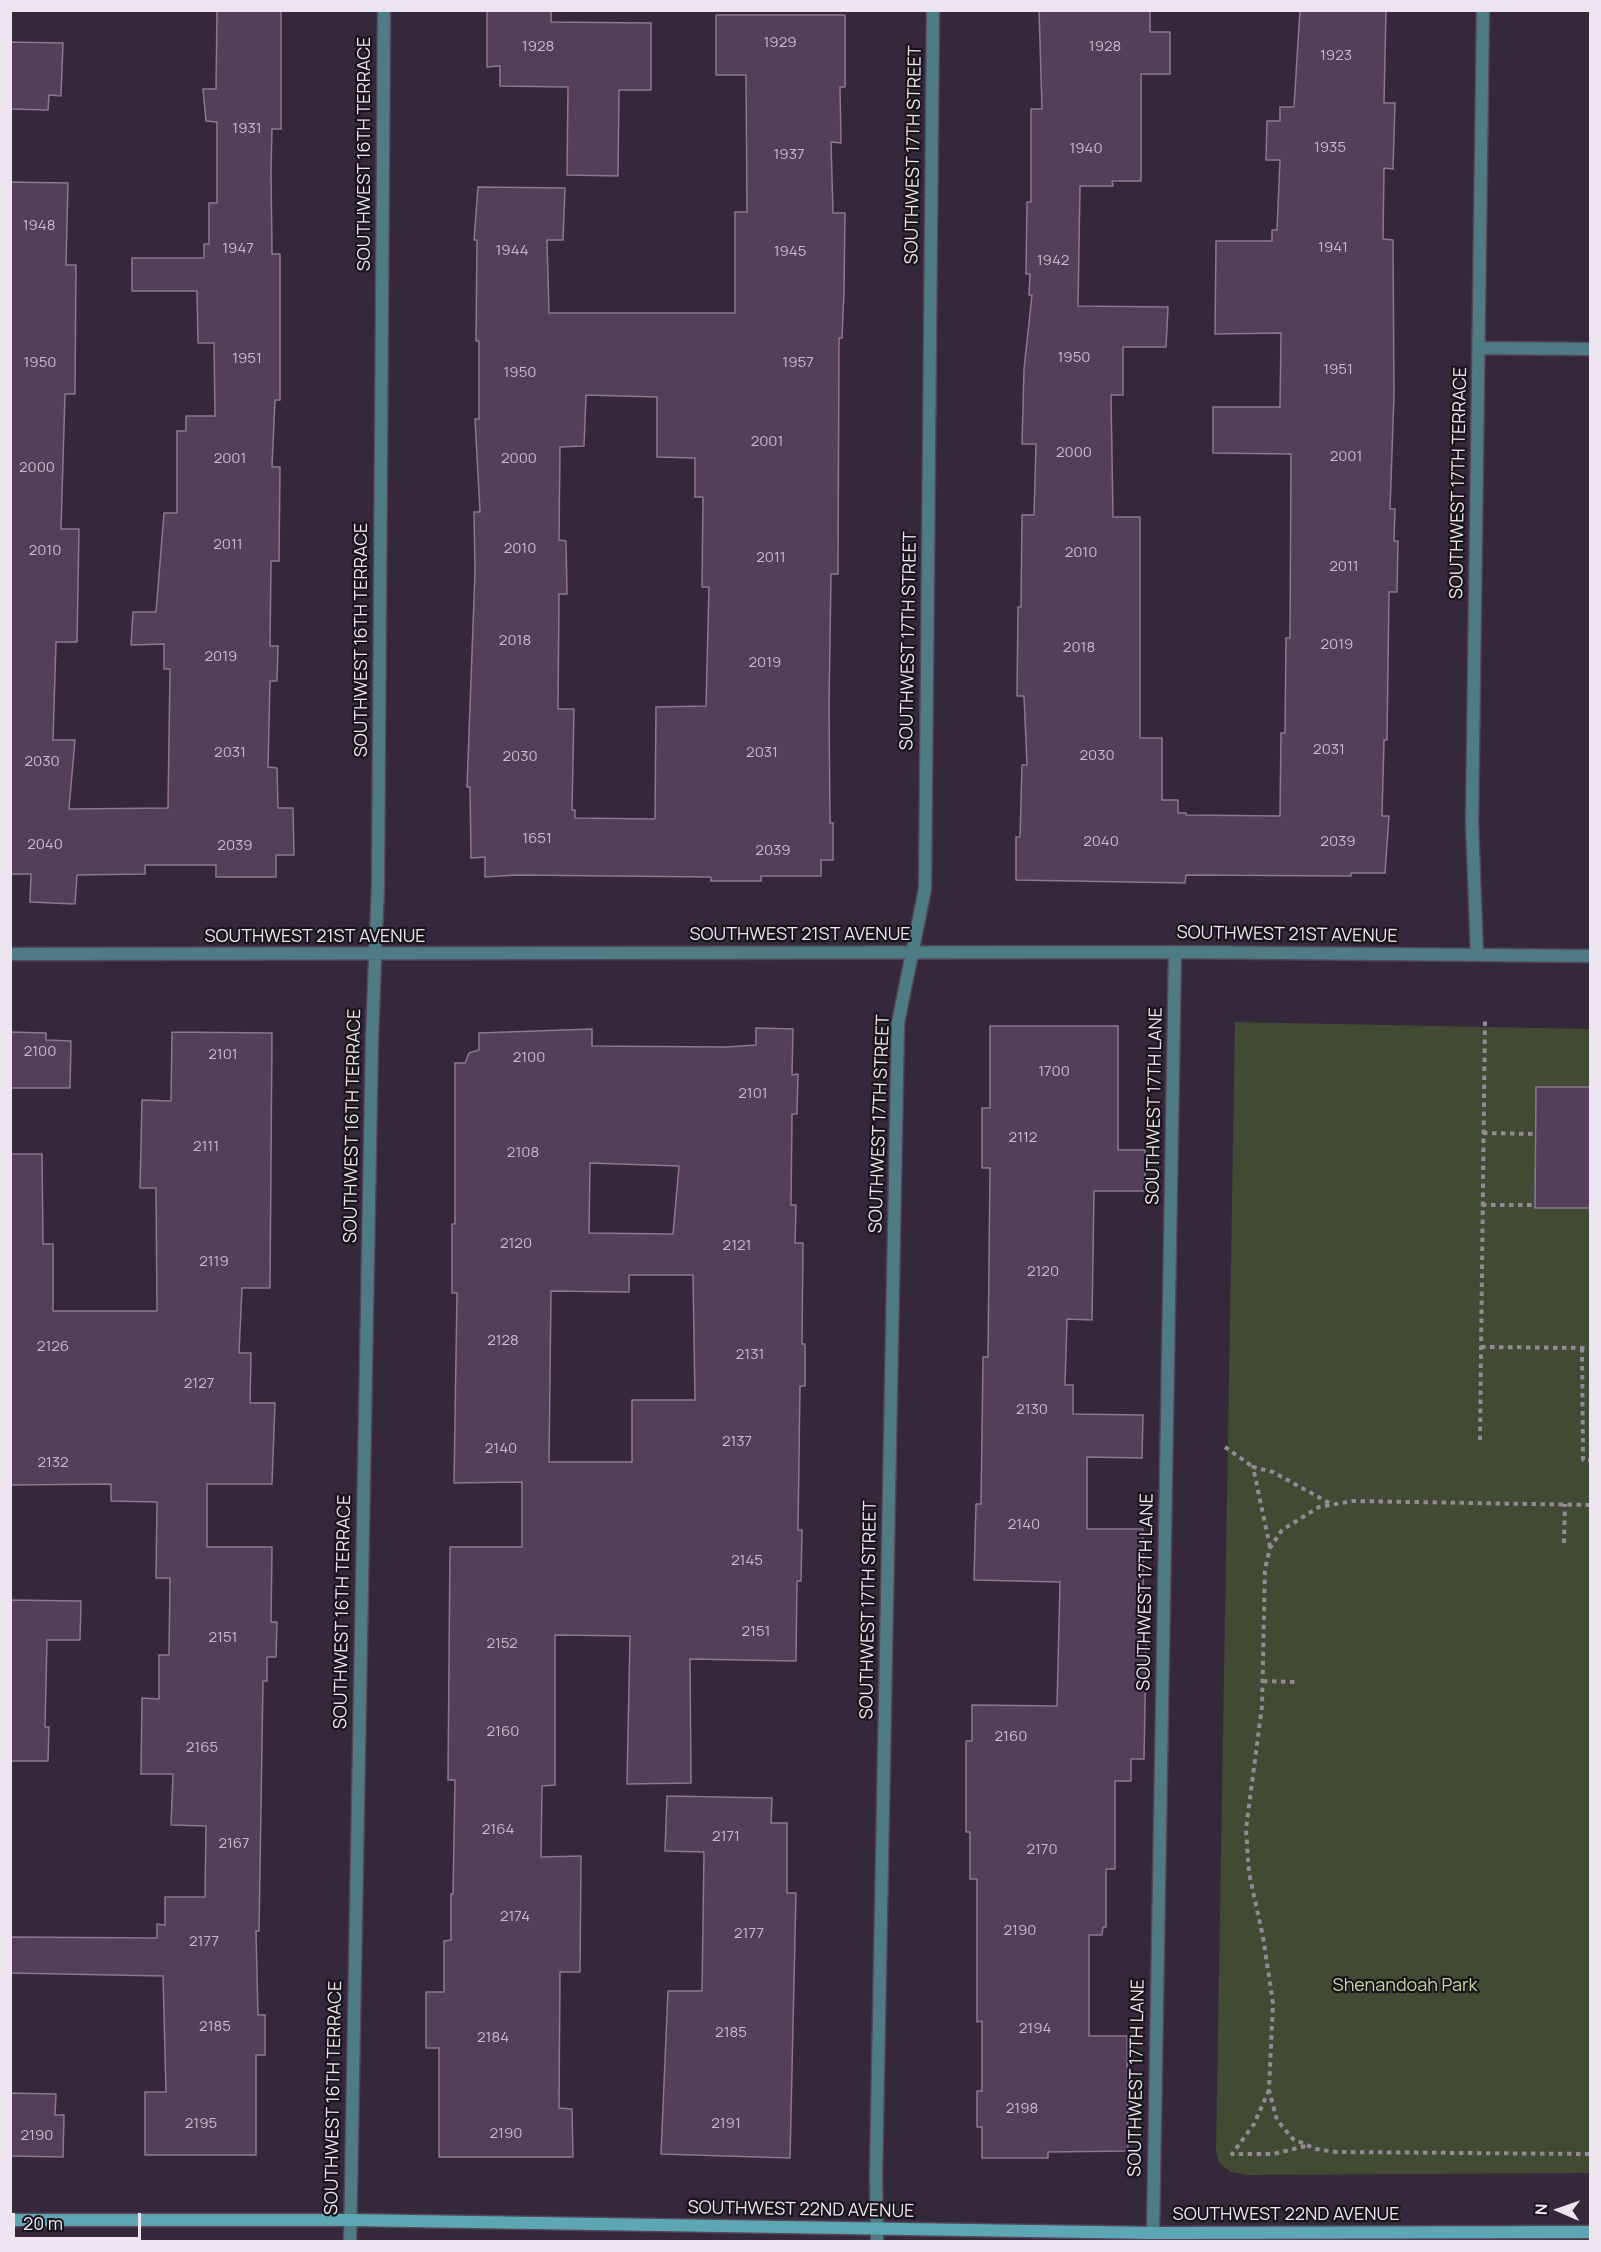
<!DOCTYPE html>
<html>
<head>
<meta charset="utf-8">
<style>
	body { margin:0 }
	#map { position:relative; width:1601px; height:2252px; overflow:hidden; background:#35283a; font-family:Manrope,sans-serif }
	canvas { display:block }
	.frame { position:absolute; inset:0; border:12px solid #ece4ef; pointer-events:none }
	.north { position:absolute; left:1529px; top:2180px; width:60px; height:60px; -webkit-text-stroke:4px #19141b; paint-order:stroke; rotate:272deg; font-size:16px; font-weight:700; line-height:24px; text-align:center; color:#ece4ef }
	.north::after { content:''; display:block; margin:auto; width:21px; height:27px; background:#ece4ef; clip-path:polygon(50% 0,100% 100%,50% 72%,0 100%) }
	.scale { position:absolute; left:12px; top:2213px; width:129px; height:27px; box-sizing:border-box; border:3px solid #ece4ef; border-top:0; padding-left:8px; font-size:18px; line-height:21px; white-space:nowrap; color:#ece4ef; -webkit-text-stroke:4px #19141b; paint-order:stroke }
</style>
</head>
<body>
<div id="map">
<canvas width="1601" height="2252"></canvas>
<div class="frame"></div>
<div class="north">N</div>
<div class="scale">20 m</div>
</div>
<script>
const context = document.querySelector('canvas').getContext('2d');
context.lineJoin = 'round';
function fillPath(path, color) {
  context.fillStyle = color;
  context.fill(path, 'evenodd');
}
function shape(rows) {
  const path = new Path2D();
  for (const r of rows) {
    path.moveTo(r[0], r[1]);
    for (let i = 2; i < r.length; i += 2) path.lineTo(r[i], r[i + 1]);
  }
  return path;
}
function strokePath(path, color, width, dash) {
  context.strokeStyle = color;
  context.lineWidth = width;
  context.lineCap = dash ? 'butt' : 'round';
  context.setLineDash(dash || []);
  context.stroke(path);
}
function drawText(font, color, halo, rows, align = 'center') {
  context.font = font + ' Manrope,sans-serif';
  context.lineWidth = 4.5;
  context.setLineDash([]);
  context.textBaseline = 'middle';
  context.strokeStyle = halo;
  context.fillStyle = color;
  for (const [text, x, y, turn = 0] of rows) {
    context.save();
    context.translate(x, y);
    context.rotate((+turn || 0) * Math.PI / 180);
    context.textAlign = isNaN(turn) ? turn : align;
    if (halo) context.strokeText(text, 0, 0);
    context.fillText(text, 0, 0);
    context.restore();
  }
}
const green = shape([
	[1235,1022,1590,1029,1590,2173,1247,2175,1231,2172,1219,2163,1216,2151]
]);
const building = shape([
	[217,10,281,10,281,129,272,129,271,170,272,254,280,254,280,400,275,400,272,467,280,467,279,561,271,561,270,646,278,646,277,681,270,681,268,767,277,768,278,808,293,808,294,855,276,855,276,877,216,877,216,865,145,865,145,874,77,875,75,904,30,902,31,874,10,874,10,182,68,183,66,265,76,265,75,394,65,394,61,529,79,529,77,642,56,642,53,740,75,740,69,809,168,808,170,669,164,669,164,644,131,645,133,612,156,612,164,513,177,513,177,431,186,431,186,416,215,416,214,343,198,343,197,291,132,291,132,258,204,258,204,244,209,244,209,203,217,203,217,122,206,121,203,89,216,89,217,10],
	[487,10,551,10,551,22,651,23,651,90,619,90,618,176,567,175,568,87,500,86,500,66,487,67,487,10],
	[1039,10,1150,10,1150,32,1170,32,1170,74,1141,74,1141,181,1112,181,1113,186,1080,186,1078,306,1168,307,1166,347,1123,347,1123,395,1111,395,1113,517,1140,517,1140,738,1162,738,1162,800,1178,800,1178,813,1186,813,1186,815,1280,816,1281,733,1285,733,1286,638,1290,638,1291,454,1213,453,1213,407,1280,407,1281,333,1215,334,1216,241,1272,241,1272,230,1277,230,1280,160,1266,160,1267,121,1280,121,1280,107,1294,107,1300,10,1386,10,1384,103,1395,103,1393,169,1384,168,1383,239,1393,240,1394,395,1390,509,1395,509,1394,541,1398,541,1397,592,1389,592,1387,740,1384,740,1382,816,1389,816,1385,873,1351,873,1351,876,1186,875,1185,883,1016,880,1016,837,1020,837,1022,765,1027,765,1024,696,1017,696,1018,607,1021,607,1022,515,1034,515,1036,444,1022,444,1024,369,1032,295,1029,295,1030,274,1026,274,1027,202,1031,202,1031,109,1042,109,1039,10],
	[716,15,845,15,845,87,840,87,841,143,831,142,833,213,845,213,844,291,842,338,839,338,838,574,831,574,829,706,830,823,833,823,833,860,821,860,821,876,761,876,761,881,711,881,711,877,516,875,485,877,485,857,471,858,470,787,467,787,475,572,474,512,480,512,475,419,479,419,479,341,476,341,477,240,474,240,478,187,565,188,563,240,547,240,549,313,735,313,735,212,747,212,746,75,716,75,716,15],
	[586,395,657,397,657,457,695,458,695,497,703,497,702,587,709,587,706,706,656,707,655,819,575,818,575,810,572,810,574,709,558,709,559,594,567,594,566,541,559,540,560,447,584,446,586,395],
	[10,42,63,43,61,96,49,95,48,110,10,109,10,42],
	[990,1026,1118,1026,1118,1150,1145,1150,1145,1191,1094,1191,1092,1320,1067,1319,1065,1385,1073,1385,1073,1414,1143,1415,1142,1458,1087,1457,1087,1529,1143,1529,1143,1597,1147,1597,1144,1759,1131,1759,1131,1781,1115,1781,1115,1869,1106,1869,1106,1927,1103,1927,1102,1935,1089,1935,1089,2036,1127,2036,1128,2151,1048,2152,1048,2158,982,2158,982,2127,977,2127,977,2091,982,2091,982,2021,977,2022,977,1879,970,1879,970,1832,966,1832,966,1741,972,1741,972,1705,1057,1706,1060,1582,974,1580,976,1504,981,1504,983,1357,988,1357,990,1168,982,1168,982,1108,990,1108,990,1026],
	[756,1028,793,1029,792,1075,798,1074,797,1114,792,1114,791,1205,796,1205,795,1243,803,1243,802,1344,805,1344,805,1386,800,1386,798,1530,802,1530,801,1581,797,1581,796,1661,690,1659,691,1783,627,1784,630,1636,555,1635,555,1785,542,1786,541,1857,581,1856,580,1972,560,1972,559,2108,572,2109,573,2157,439,2157,439,2048,426,2048,426,1992,444,1992,444,1941,451,1940,451,1894,453,1894,455,1780,448,1780,450,1547,522,1547,522,1482,454,1483,457,1293,452,1293,452,1224,455,1224,455,1063,465,1063,469,1053,479,1050,479,1033,592,1029,592,1046,726,1047,756,1045,756,1028],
	[590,1163,679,1166,673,1234,589,1233,590,1163],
	[629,1275,693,1275,695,1400,632,1400,632,1462,549,1462,551,1291,629,1292,629,1275],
	[10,1032,46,1033,46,1040,71,1041,70,1088,10,1088,10,1032],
	[172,1032,272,1033,270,1288,242,1288,239,1353,251,1353,250,1403,275,1403,272,1484,207,1484,207,1547,272,1547,271,1622,277,1622,276,1657,267,1657,267,1681,263,1681,259,1931,256,1931,258,2015,265,2015,265,2055,256,2055,256,2155,145,2155,145,2092,166,2092,163,1976,10,1973,10,1937,157,1938,157,1924,165,1925,165,1897,205,1897,206,1826,171,1825,173,1774,141,1774,142,1698,159,1699,159,1655,169,1655,170,1578,156,1578,157,1502,111,1501,111,1484,10,1485,10,1154,42,1154,43,1244,53,1244,53,1311,157,1311,156,1188,140,1188,142,1100,171,1101,172,1032],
	[1536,1087,1590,1087,1590,1208,1535,1208,1536,1087],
	[10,1600,81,1601,80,1640,47,1640,45,1727,49,1727,48,1761,10,1761,10,1600],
	[667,1796,772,1798,771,1823,787,1823,787,1893,796,1893,790,2158,661,2154,668,1991,702,1991,704,1852,665,1851,667,1796],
	[10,2093,56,2094,55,2115,64,2115,63,2157,10,2156,10,2093]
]);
const path = shape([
	[1483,1133,1536,1134],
	[1482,1205,1535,1205],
	[1481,1347,1590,1348],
	[1582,1348,1583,1460,1590,1460],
	[1480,1440,1485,1018],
	[1225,1447,1253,1467],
	[1590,1505,1353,1501,1319,1507,1282,1530,1270,1548,1265,1569,1262,1706,1246,1829,1249,1873,1263,1937,1273,2003,1269,2090,1277,2120,1293,2139,1316,2149,1336,2152,1590,2154],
	[1564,1543,1565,1504],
	[1270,1547,1253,1467,1273,1472,1331,1504],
	[1263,1681,1295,1682],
	[1269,2090,1254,2124,1232,2154,1273,2154,1306,2146]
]);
const street = shape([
	[1479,348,1590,349],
	[10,954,1175,952,1590,956],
	[1477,955,1472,823,1483,10],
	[1153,2233,1175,952],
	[350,2242,372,1036,378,885,384,10],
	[877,2242,876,2174,898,1023,925,889,933,10]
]);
const secondary = shape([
	[10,2220,350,2220,1153,2233,1590,2232]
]);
const numberNames = [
	["1929",780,43],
	["1928",538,47],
	["1928",1105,47],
	["1923",1336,56],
	["1931",247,129],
	["1935",1330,148],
	["1940",1086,149],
	["1937",789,155],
	["1948",39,226],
	["1941",1333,248],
	["1947",238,249],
	["1944",512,251],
	["1945",790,252],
	["1942",1053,261],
	["1950",1074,358],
	["1951",247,359],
	["1950",40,363],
	["1957",798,363],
	["1951",1338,370],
	["1950",520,373],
	["2001",767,442],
	["2000",1074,453],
	["2001",1346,457],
	["2001",230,459],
	["2000",519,459],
	["2000",37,468],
	["2011",228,545],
	["2010",520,549],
	["2010",45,551],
	["2010",1081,553],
	["2011",771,558],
	["2011",1344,567],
	["2018",515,641],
	["2019",1337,645],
	["2018",1079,648],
	["2019",221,657],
	["2019",765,663],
	["2031",1329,750],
	["2031",230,753],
	["2031",762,753],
	["2030",1097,756],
	["2030",520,757],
	["2030",42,762],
	["1651",537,839],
	["2040",1101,842],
	["2039",1338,842],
	["2040",45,845],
	["2039",235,846],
	["2039",773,851],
	["2100",40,1052],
	["2101",223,1055],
	["2100",529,1058],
	["1700",1054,1072],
	["2101",753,1094],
	["2112",1023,1138],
	["2111",206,1147],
	["2108",523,1153],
	["2120",516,1244],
	["2121",737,1246],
	["2119",214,1262],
	["2120",1043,1272],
	["2128",503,1341],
	["2126",53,1347],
	["2131",750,1355],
	["2127",199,1384],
	["2130",1032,1410],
	["2137",737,1442],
	["2140",501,1449],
	["2132",53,1463],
	["2140",1024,1525],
	["2145",747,1561],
	["2151",756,1632],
	["2151",223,1638],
	["2152",502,1644],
	["2160",503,1732],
	["2160",1011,1737],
	["2165",202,1748],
	["2164",498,1830],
	["2171",726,1837],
	["2167",234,1844],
	["2170",1042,1850],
	["2174",515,1917],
	["2190",1020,1931],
	["2177",749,1934],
	["2177",204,1942],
	["2185",215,2027],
	["2194",1035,2029],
	["2185",731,2033],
	["2184",493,2038],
	["2198",1022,2109],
	["2195",201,2124],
	["2191",726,2124],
	["2190",506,2134],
	["2190",37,2136]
];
const streetNames = [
	["SOUTHWEST 16TH TERRACE",365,154,-90],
	["SOUTHWEST 17TH STREET",914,155,-89],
	["SOUTHWEST 17TH TERRACE",1459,483,-89],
	["SOUTHWEST 16TH TERRACE",362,640,-90],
	["SOUTHWEST 17TH STREET",909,641,-89],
	["SOUTHWEST 21ST AVENUE",800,935],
	["SOUTHWEST 21ST AVENUE",1287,935,1],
	["SOUTHWEST 21ST AVENUE",315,937],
	["SOUTHWEST 17TH LANE",1155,1106,-89],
	["SOUTHWEST 17TH STREET",880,1124,-88],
	["SOUTHWEST 16TH TERRACE",353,1126,-89],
	["SOUTHWEST 17TH LANE",1146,1592,-89],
	["SOUTHWEST 17TH STREET",869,1610,-89],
	["SOUTHWEST 16TH TERRACE",343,1612,-89],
	["SOUTHWEST 17TH LANE",1137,2078,-89],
	["SOUTHWEST 16TH TERRACE",334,2098,-89],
	["SOUTHWEST 22ND AVENUE",801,2210,1],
	["SOUTHWEST 22ND AVENUE",1286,2215]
];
const parkNames = [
	["Shenandoah Park",1405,1986]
];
fillPath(green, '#414a33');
fillPath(building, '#543f5b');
strokePath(building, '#89798e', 1.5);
strokePath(street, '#524657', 15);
strokePath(secondary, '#524657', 15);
strokePath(path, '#948998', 4, [4.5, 4.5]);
strokePath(street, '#4f7b84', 12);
strokePath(secondary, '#5da7b5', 12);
drawText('15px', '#c6bbca', null, numberNames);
drawText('18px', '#ece4ef', '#19141b', streetNames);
drawText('18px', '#c3da9f', '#19141b', parkNames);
</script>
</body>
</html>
